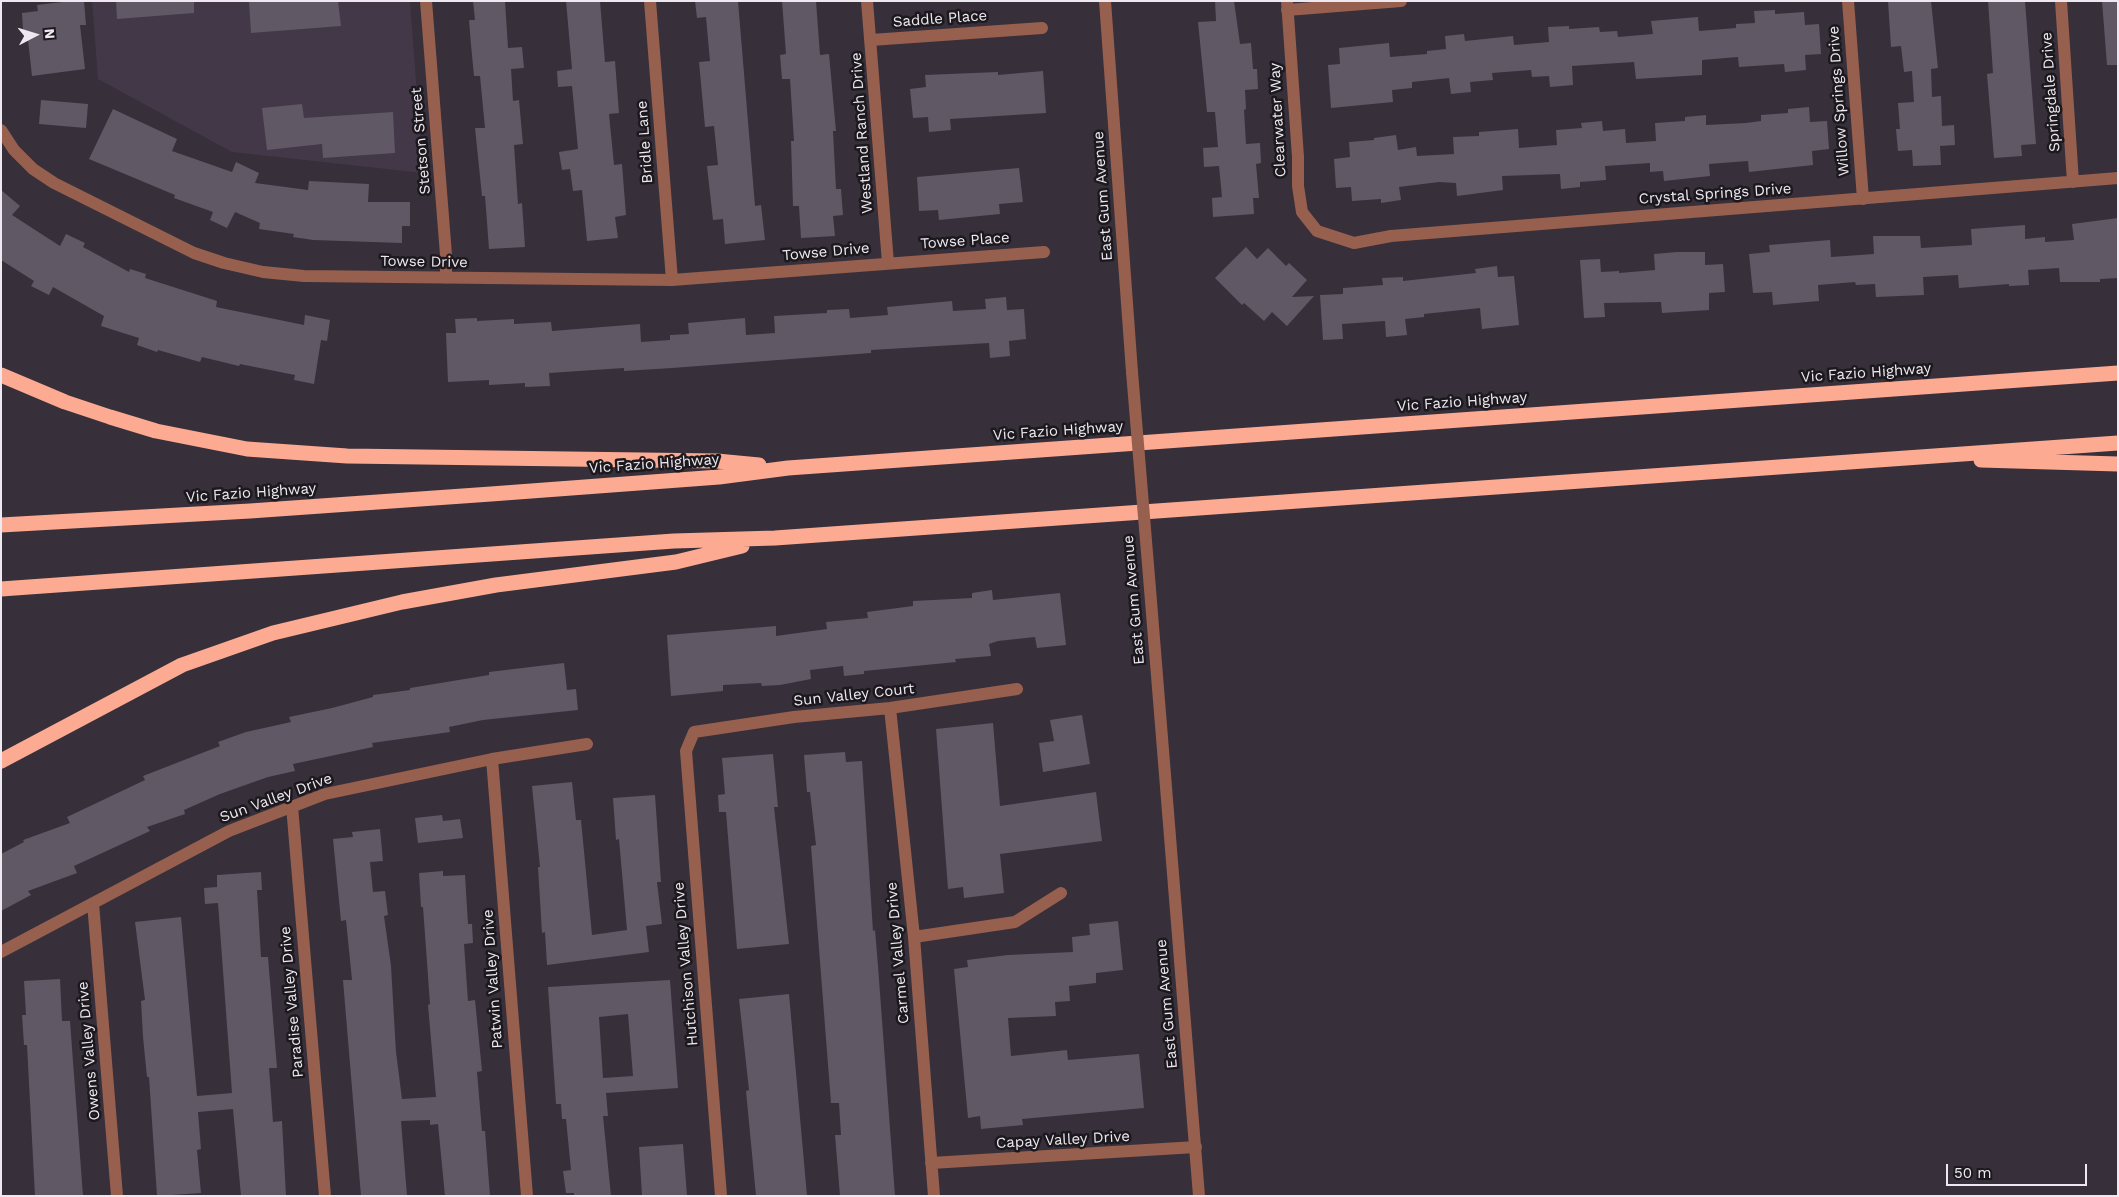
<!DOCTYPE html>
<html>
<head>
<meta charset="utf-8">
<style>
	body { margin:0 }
	#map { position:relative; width:2119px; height:1197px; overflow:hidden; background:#372f3a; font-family:"Work Sans",sans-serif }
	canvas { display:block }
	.frame { position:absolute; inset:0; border:2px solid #eee9f0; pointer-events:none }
	.north { position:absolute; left:10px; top:10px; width:50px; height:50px; -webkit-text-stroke:4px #1c191e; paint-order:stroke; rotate:85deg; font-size:14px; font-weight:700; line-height:20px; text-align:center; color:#eee9f0 }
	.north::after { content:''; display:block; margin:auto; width:18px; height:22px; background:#eee9f0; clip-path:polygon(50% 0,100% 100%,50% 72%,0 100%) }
	.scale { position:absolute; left:1946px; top:1164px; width:141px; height:22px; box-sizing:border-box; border:2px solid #eee9f0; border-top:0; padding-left:6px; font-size:15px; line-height:18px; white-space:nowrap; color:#eee9f0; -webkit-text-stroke:4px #1c191e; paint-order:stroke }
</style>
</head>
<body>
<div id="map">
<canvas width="2119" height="1197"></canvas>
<div class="frame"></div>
<div class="north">N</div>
<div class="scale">50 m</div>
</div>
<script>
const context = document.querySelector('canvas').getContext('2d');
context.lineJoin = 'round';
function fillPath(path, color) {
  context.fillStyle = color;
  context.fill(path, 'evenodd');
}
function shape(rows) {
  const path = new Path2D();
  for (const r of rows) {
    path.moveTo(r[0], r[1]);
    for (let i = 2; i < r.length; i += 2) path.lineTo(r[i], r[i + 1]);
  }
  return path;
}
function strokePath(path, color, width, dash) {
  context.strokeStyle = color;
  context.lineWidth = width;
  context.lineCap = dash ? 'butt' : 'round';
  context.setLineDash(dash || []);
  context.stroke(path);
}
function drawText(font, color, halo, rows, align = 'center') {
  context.font = font + ' "Work Sans",sans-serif';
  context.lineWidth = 5;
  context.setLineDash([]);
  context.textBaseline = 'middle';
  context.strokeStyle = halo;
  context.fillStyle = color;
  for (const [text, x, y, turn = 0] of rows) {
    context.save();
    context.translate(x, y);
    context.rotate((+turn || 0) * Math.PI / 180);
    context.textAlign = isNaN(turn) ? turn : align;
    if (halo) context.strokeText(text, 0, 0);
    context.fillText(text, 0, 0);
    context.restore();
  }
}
const built = shape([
	[92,1,410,1,423,173,232,152,98,79]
]);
const building = shape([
	[71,1,84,1,86,25,80,25,85,69,32,76,27,31,23,31,22,13,38,11,37,5],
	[116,1,194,1,194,13,117,19],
	[249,1,338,1,341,26,251,33],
	[473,1,505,1,508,48,522,47,524,68,511,69,513,101,519,100,523,144,514,145,518,204,522,203,525,247,489,249,485,196,482,196,475,128,485,128,480,76,474,76,471,45,469,20,475,20],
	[566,1,600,1,605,62,615,61,619,113,609,114,614,165,622,164,626,215,615,217,618,238,587,241,582,190,573,191,570,169,562,170,559,152,578,149,572,86,558,87,557,71,572,69],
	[695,1,738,1,755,206,761,205,765,240,725,244,723,219,713,220,707,166,718,165,714,126,705,127,699,62,710,61,706,17,697,18],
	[782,1,816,1,820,55,829,54,836,131,833,131,836,189,841,189,843,215,833,216,835,236,801,238,799,206,793,206,791,141,794,141,790,79,782,79,780,55,786,54],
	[1215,1,1234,1,1240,44,1251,43,1253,69,1257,69,1258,89,1245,90,1246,109,1244,110,1246,144,1260,143,1261,163,1256,164,1259,198,1253,198,1254,214,1213,217,1212,198,1222,197,1219,166,1204,167,1203,148,1218,147,1215,112,1207,112,1198,22,1216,21],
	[1888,1,1931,1,1938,68,1931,69,1932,97,1941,96,1942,126,1954,125,1955,145,1940,146,1941,165,1913,166,1912,150,1898,151,1896,129,1900,129,1898,103,1914,102,1912,71,1904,72,1901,46,1891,47],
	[1988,1,2025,1,2036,144,2021,145,2022,156,1994,158,1987,74,1993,73],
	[2102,1,2118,1,2118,65,2107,65],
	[1775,10,1775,14,1804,12,1805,25,1819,24,1821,54,1805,55,1806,70,1785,72,1784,64,1739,67,1738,57,1702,60,1702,75,1636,79,1634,62,1572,66,1573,85,1550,87,1549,76,1532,77,1531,70,1492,73,1493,80,1470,82,1471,92,1451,94,1449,78,1412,82,1412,88,1392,90,1393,102,1331,108,1328,65,1340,64,1339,48,1389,43,1390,57,1427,54,1427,51,1446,49,1445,36,1464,34,1465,41,1513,36,1514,45,1549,42,1548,27,1569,26,1569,29,1599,27,1600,32,1617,31,1618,37,1653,34,1651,21,1698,17,1699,31,1736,28,1736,24,1755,23,1754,11],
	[1043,71,1046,113,950,119,951,130,929,132,928,117,913,118,910,89,926,87,925,75,998,72,998,75],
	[41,100,88,104,86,128,39,124],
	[302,104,304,118,393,112,395,153,323,158,322,144,267,150,262,108],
	[1809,107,1810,122,1827,121,1829,149,1812,151,1813,165,1749,172,1748,161,1709,164,1710,176,1664,181,1663,171,1650,172,1650,163,1605,166,1606,180,1580,182,1580,187,1561,189,1560,174,1502,176,1503,190,1457,196,1456,183,1439,182,1399,187,1401,200,1381,203,1381,199,1352,201,1351,187,1336,188,1334,159,1350,157,1349,142,1374,140,1374,138,1396,135,1398,150,1416,147,1417,156,1454,154,1453,137,1479,136,1479,132,1518,129,1519,148,1557,145,1556,130,1582,128,1581,123,1602,121,1603,131,1625,129,1626,143,1656,141,1655,123,1685,121,1685,117,1706,115,1706,125,1746,123,1761,121,1761,115,1788,113,1788,109],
	[113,109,177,139,172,151,232,172,236,162,259,173,255,183,308,190,309,181,369,184,368,202,410,202,410,226,402,226,402,243,313,240,293,237,294,234,259,229,260,223,235,212,227,228,210,220,213,212,174,198,175,195,89,159],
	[1019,168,1023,202,999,204,1000,214,939,220,938,210,919,211,917,177],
	[1,190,20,206,12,215,60,246,66,234,85,243,83,247,129,272,130,269,146,274,145,278,217,301,216,307,304,325,305,315,330,320,327,341,321,340,314,384,294,380,295,375,240,364,239,366,202,357,200,362,158,350,157,352,137,345,139,338,101,326,104,316,53,287,49,295,31,286,34,281,1,260],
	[2118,218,2118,278,2100,279,2100,282,2060,282,2059,268,2028,270,2029,285,2009,286,2009,284,1959,288,1958,275,1923,277,1924,295,1876,297,1875,284,1856,285,1855,282,1818,285,1819,301,1773,305,1772,292,1753,293,1749,254,1770,252,1769,245,1830,240,1831,257,1874,254,1873,236,1920,236,1921,248,1972,245,1971,229,2025,225,2025,239,2045,237,2045,242,2074,240,2072,224],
	[1246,247,1257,259,1268,248,1286,266,1289,263,1307,280,1292,297,1314,296,1287,326,1272,312,1264,321,1244,303,1242,305,1215,278],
	[1677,252,1705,252,1705,265,1723,264,1725,292,1709,293,1709,310,1662,313,1661,302,1604,303,1605,317,1584,318,1580,260,1600,259,1601,272,1619,271,1619,273,1655,270,1654,254],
	[1497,266,1498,277,1514,276,1519,325,1482,329,1480,308,1424,314,1424,317,1405,319,1407,335,1386,337,1385,321,1342,324,1343,339,1323,340,1320,295,1343,294,1343,288,1383,285,1382,278,1403,277,1403,281,1476,273,1475,269],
	[1006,297,1007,310,1024,309,1026,339,1009,341,1010,356,990,358,989,343,871,350,871,353,672,368,624,371,624,368,549,373,550,386,525,387,525,383,489,385,489,380,448,382,446,333,456,333,455,319,477,318,477,321,514,319,514,324,551,322,552,331,640,324,641,342,670,340,670,335,689,334,688,323,745,318,746,335,775,333,774,316,827,313,827,310,849,309,850,318,888,315,887,307,952,301,953,311,986,309,985,299],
	[992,590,993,600,1060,593,1066,645,1037,648,1035,637,998,641,989,644,991,656,955,659,956,662,864,671,864,674,844,676,843,666,810,670,811,679,780,685,762,686,761,683,723,685,723,691,671,696,667,635,776,626,776,636,827,629,826,622,868,618,867,612,913,606,913,601,972,598,972,593],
	[564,663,567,690,576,689,578,710,483,720,449,727,450,732,372,743,373,747,293,764,295,771,268,777,220,794,184,810,185,814,147,827,150,831,74,866,77,873,28,891,31,895,1,911,1,854,24,842,23,840,70,823,67,817,145,780,143,776,220,746,218,742,246,732,291,722,289,717,332,708,373,697,373,695,410,690,410,688,489,675,489,672],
	[1082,715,1090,764,1043,772,1039,743,1054,741,1050,720],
	[993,723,1000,806,1096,792,1102,841,1000,854,1004,893,964,898,963,887,948,889,936,729],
	[845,752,846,762,862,761,873,931,875,930,878,966,895,1196,840,1196,835,1135,841,1135,839,1103,831,1103,811,846,816,845,810,792,807,792,804,755],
	[773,754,778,807,774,807,789,944,737,949,726,812,719,812,718,795,725,794,722,758],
	[572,782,576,820,581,820,592,935,627,930,619,839,616,840,613,798,655,795,661,882,657,882,662,924,646,926,649,952,547,965,545,932,542,933,538,867,540,867,532,786],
	[442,815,443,821,460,819,463,838,418,843,415,818],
	[380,829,383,861,370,862,373,892,385,891,388,915,384,916,391,966,396,1052,402,1099,436,1097,428,1005,430,1004,423,907,421,907,419,873,443,871,443,876,465,875,468,924,472,924,473,943,464,944,468,1001,475,1000,482,1071,477,1072,482,1131,485,1131,490,1196,445,1196,438,1124,430,1125,430,1120,401,1121,407,1196,361,1196,343,980,352,980,346,920,341,921,333,839,353,837,352,832],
	[261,872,262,890,257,890,261,957,268,957,277,1068,269,1068,273,1122,282,1121,286,1196,241,1196,233,1109,198,1112,201,1149,197,1150,201,1193,157,1196,149,1077,147,1077,143,1037,141,1001,145,1000,135,922,181,917,197,1096,232,1093,218,903,205,904,204,888,217,887,217,875],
	[1118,921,1123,970,1096,973,1096,983,1069,986,1070,1001,1055,1002,1056,1016,1008,1018,1011,1056,1067,1050,1068,1060,1139,1054,1144,1108,1022,1119,1023,1125,981,1129,980,1116,968,1118,954,969,968,967,967,960,1008,955,1073,952,1072,937,1090,935,1089,924],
	[60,979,62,1021,70,1021,83,1196,35,1196,27,1045,24,1045,22,1015,26,1015,24,981],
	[670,980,678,1088,606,1093,608,1116,603,1116,611,1196,574,1196,574,1193,566,1193,563,1171,571,1170,566,1119,562,1119,561,1104,556,1104,548,987],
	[628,1014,633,1076,603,1078,599,1017],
	[789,994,807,1196,756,1196,746,1091,749,1090,739,999],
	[683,1144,687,1196,642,1196,639,1147]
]);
const minor = shape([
	[426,1,446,255,446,278],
	[650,1,672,280],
	[867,1,888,263],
	[1287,1,1298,157,1298,186,1302,212,1317,231,1354,243,1391,236,2118,178],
	[1848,1,1863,199],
	[2061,1,2073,182],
	[1287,10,1401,1],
	[871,40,1042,28],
	[1,130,14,150,33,169,54,183,194,253,224,263,263,272,304,276,672,280,1044,252],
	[890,708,914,937,934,1196],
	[492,759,527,1196],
	[292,806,325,1196],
	[93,903,117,1196],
	[914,937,1015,922,1061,893],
	[1,952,229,831,325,794,492,759,587,744],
	[931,1163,1196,1147],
	[721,1196,686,751,694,732,794,717,890,708,1017,689]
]);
const tertiary = shape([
	[1105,1,1132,372],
	[1150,589,1199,1196]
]);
const motorway = shape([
	[1,375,65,402,110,417,156,431,247,449,347,456,717,461,759,465],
	[1981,460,2118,464],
	[1,525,250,511,491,494,719,477,788,468,2118,373],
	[1,589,674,541,775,538,2118,443],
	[1,761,182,665,273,633,402,602,496,585,676,562,742,546]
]);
const tertiaryBridge = shape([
	[1132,372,1150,589]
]);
const streetNames = [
	["Saddle Place",940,19,-4],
	["Springdale Drive",2051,92,-94],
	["Willow Springs Drive",1839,101,-94],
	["Clearwater Way",1278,120,-93],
	["Westland Ranch Drive",862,133,-94],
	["Stetson Street",421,141,-95],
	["Bridle Lane",645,142,-94],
	["Crystal Springs Drive",1715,194,-4],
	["East Gum Avenue",1103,196,-94],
	["Towse Place",965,241,-4],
	["Towse Drive",826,252,-5],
	["Towse Drive",424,262,1],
	["Vic Fazio Highway",1866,373,-4],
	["Vic Fazio Highway",1462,402,-4],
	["Vic Fazio Highway",1058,431,-4],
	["Vic Fazio Highway",654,464,-4],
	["Vic Fazio Highway",251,493,-4],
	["East Gum Avenue",1134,600,-95],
	["Sun Valley Court",854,695,-6],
	["Sun Valley Drive",276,798,-20],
	["Carmel Valley Drive",898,953,-95],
	["Hutchison Valley Drive",686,964,-95],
	["Patwin Valley Drive",493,979,-94],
	["Paradise Valley Drive",292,1002,-95],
	["East Gum Avenue",1167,1004,-95],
	["Owens Valley Drive",89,1051,-95],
	["Capay Valley Drive",1063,1140,-3]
];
fillPath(built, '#423847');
fillPath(building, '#605864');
strokePath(minor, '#965f4e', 12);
strokePath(tertiary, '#965f4e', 12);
strokePath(motorway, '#fcab92', 15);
strokePath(tertiaryBridge, '#965f4e', 12);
drawText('15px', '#eee9f0', '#1c191e', streetNames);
</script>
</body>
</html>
